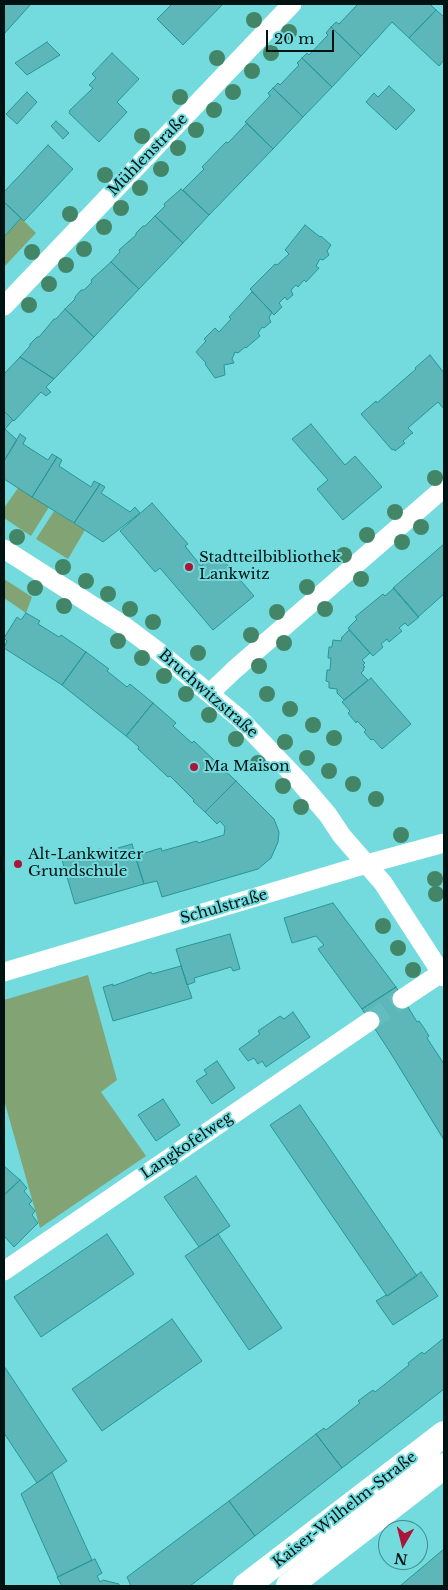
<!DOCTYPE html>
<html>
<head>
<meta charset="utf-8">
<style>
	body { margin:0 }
	#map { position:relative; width:448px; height:1590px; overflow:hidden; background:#73dbdd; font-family:"Libre Baskerville",serif }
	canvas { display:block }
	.frame { position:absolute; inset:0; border:5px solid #001212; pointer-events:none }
	.north { position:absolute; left:378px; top:1520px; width:50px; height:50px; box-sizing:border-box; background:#73dbdd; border:1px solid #458b8c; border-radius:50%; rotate:188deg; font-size:14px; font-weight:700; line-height:20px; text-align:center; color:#001212 }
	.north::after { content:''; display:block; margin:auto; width:18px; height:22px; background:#ab1537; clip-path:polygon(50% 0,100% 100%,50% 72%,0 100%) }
	.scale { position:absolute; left:266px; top:30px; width:68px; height:22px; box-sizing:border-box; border:2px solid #001212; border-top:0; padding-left:6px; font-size:15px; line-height:18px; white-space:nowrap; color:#001212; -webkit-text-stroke:4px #73dbdd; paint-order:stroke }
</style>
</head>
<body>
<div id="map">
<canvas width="448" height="1590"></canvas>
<div class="frame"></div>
<div class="north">N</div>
<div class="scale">20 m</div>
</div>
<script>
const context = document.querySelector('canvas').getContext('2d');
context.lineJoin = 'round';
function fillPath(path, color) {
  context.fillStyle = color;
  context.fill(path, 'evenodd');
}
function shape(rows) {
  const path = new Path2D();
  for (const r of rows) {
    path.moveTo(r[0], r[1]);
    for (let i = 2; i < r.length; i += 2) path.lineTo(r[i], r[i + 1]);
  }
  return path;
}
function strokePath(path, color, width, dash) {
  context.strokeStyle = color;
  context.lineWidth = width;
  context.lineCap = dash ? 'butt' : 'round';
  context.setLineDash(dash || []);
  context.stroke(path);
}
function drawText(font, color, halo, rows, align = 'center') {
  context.font = font + ' "Libre Baskerville",serif';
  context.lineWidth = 4;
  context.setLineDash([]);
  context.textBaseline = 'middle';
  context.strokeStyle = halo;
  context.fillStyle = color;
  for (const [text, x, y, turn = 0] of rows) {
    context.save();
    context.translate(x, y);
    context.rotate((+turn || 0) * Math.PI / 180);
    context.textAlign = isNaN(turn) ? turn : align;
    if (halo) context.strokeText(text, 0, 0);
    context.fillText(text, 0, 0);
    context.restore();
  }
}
const green = shape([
	[21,218,36,233,4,267,4,237],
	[18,488,49,507,31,536,4,518,4,508],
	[54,511,85,530,68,559,36,539],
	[4,579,32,597,26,613,4,598],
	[88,975,117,1080,101,1092,146,1156,40,1228,4,1100,4,1000]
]);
const building = shape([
	[4,4,31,4,4,34,4,4],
	[172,4,223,4,183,45,157,19,172,4],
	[358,4,430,4,436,10,409,38,392,22,361,56,331,27,336,22,339,24,358,4],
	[436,10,444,17,444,60,439,66,409,38,436,10],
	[331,27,361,56,332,87,302,58,307,53,309,55,328,35,326,33,331,27],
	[47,42,60,55,27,75,15,63,47,42],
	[112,53,139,79,117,102,127,112,99,142,69,113,70,110,93,88,89,85,96,78,92,74,112,53],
	[302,58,332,87,303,117,273,88,278,83,280,85,299,65,297,63,302,58],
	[389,86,415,110,396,130,366,102,374,93,378,97,389,86],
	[273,88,303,117,273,149,245,122,270,96,268,93,273,88],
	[27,92,37,102,17,124,6,114,27,92],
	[56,121,69,133,63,139,51,126,56,121],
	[247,123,273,149,209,215,183,190,204,169,202,167,226,142,228,143,247,123],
	[48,145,73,169,24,221,4,202,4,192,48,145],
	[181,189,209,215,183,243,155,216,165,206,164,204,181,189],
	[4,202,21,218,4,237,4,202],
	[155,216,183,243,139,289,111,262,120,252,119,250,136,235,136,233,143,226,145,226,155,216],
	[305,225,320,237,321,236,331,245,327,251,329,255,323,260,320,259,316,266,319,268,306,282,304,280,298,287,296,285,291,290,293,295,287,300,285,297,279,303,282,307,274,315,250,289,275,264,277,265,289,254,285,250,305,225],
	[111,262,139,289,94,337,65,309,75,299,75,297,81,290,84,290,92,282,91,280,111,262],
	[252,292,272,312,269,318,271,322,264,328,262,327,258,333,260,336,246,348,245,347,238,353,235,352,232,359,234,363,224,365,225,375,215,378,205,364,206,363,196,352,206,341,204,339,215,328,219,332,231,319,229,317,252,292],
	[65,309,94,337,54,379,20,357,30,346,30,344,37,337,39,337,54,319,56,319,65,309],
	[430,355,444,373,444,409,438,402,408,428,413,433,411,434,403,441,405,443,395,451,394,449,392,450,361,414,376,401,377,403,416,369,415,368,430,355],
	[20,357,54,379,46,387,51,392,46,396,41,392,14,421,4,411,4,374,20,357],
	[4,411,13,420,5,429,17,440,4,461,4,411],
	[311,424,345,465,355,456,382,487,343,520,317,489,328,480,292,439,311,424],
	[20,434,26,438,23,444,48,460,52,454,57,457,32,497,4,479,4,461,20,434],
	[57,457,62,460,59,466,91,487,94,481,100,484,74,523,32,497,57,457],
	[100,484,105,487,101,493,130,512,135,507,140,513,103,542,74,523,100,484],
	[152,503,188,544,185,546,201,566,217,553,254,596,213,630,160,568,155,572,120,531,152,503],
	[444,544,444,594,418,617,393,588,444,544],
	[394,588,419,617,408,626,405,623,399,628,402,631,389,642,387,639,381,644,383,647,373,656,348,628,357,619,355,617,383,594,385,596,394,588],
	[26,613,40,621,38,624,59,637,61,635,86,652,62,685,4,648,7,641,4,638,17,617,21,620,26,613],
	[349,630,370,653,362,660,365,663,363,665,365,667,363,668,364,670,361,673,368,680,344,700,337,693,337,689,329,688,329,682,326,681,327,670,330,670,331,658,328,658,329,647,332,647,333,640,341,641,342,637,349,630],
	[86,652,109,669,107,671,127,687,130,684,153,703,126,736,62,685,86,652],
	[371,678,411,724,382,749,373,739,371,740,364,732,366,730,357,721,356,723,348,713,350,711,342,702,371,678],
	[153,703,176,723,173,726,192,743,194,741,236,781,205,812,193,801,194,800,170,776,168,777,138,749,139,747,126,736,153,703],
	[236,781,274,819,279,832,278,842,271,858,258,869,162,897,157,881,144,884,135,856,161,848,162,851,197,841,198,843,224,835,225,827,220,821,217,824,205,812,236,781],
	[132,844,144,884,75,904,62,860,100,849,101,853,132,844],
	[333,903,396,987,362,1009,318,949,324,945,316,936,292,943,284,918,333,903],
	[230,934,240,969,233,971,231,967,194,978,195,982,187,985,176,949,230,934],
	[181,966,192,998,113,1021,103,987,113,984,113,986,151,972,152,974,181,966],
	[396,987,417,1022,419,1021,424,1028,429,1036,427,1038,444,1064,444,1140,390,1052,362,1009,396,987],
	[293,1012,310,1037,266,1067,262,1061,258,1064,254,1058,248,1061,239,1049,260,1034,258,1031,280,1016,284,1019,293,1012],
	[217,1061,235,1088,212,1104,196,1081,207,1074,204,1070,217,1061],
	[163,1099,180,1125,156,1141,138,1115,163,1099],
	[300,1105,417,1276,387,1296,270,1125,300,1105],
	[4,1166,20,1180,4,1195,4,1166],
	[196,1176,230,1226,199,1247,164,1197,196,1176],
	[20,1180,27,1188,24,1191,32,1201,29,1204,35,1211,32,1215,38,1223,14,1247,4,1236,4,1195,20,1180],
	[107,1234,134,1274,41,1337,14,1297,107,1234],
	[218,1234,282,1328,249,1350,185,1256,218,1234],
	[421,1272,438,1296,393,1325,376,1301,386,1295,387,1296,421,1272],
	[172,1319,202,1361,102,1431,72,1389,172,1319],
	[444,1338,444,1389,342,1468,316,1434,324,1428,326,1430,360,1403,358,1401,366,1395,373,1390,375,1392,409,1365,408,1363,422,1352,424,1354,444,1338],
	[4,1366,67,1461,37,1483,4,1433,4,1366],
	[316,1434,342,1468,255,1536,229,1501,316,1434],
	[52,1472,92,1560,58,1577,21,1494,52,1472],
	[229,1501,255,1536,190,1586,131,1586,127,1577,229,1501],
	[444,1549,444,1586,400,1586,444,1549],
	[95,1559,102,1573,97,1576,100,1582,103,1580,119,1584,119,1586,62,1586,57,1577,95,1559]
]);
const streetTunnel = shape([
	[370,1021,402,999]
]);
const street = shape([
	[4,306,292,4],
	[4,549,123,625,159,652,240,719,299,781,328,815,342,836,383,883,444,977],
	[210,693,234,670,444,488],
	[4,972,367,864,444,843],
	[402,999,441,973],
	[4,1271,370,1021]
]);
const secondary = shape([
	[246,1586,444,1434],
	[289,1586,444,1466]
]);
const trees = [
	[254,20],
	[289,32],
	[271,53],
	[217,58],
	[252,71],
	[233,92],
	[180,97],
	[214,110],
	[196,130],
	[142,136],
	[178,148],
	[161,169],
	[105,175],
	[140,188],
	[121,208],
	[70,214],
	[104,227],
	[84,249],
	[32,252],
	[66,265],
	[49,284],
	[29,305],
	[435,478],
	[395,512],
	[421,527],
	[367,535],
	[17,537],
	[402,542],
	[344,555],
	[63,567],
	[361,579],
	[86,581],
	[307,587],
	[35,588],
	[108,594],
	[64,606],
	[130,609],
	[325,609],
	[277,612],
	[153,622],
	[251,635],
	[118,641],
	[284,643],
	[198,653],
	[142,658],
	[259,666],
	[164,676],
	[186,694],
	[267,694],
	[290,709],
	[209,715],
	[313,725],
	[334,738],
	[236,739],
	[285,742],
	[307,758],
	[258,763],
	[329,771],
	[353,784],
	[283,786],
	[376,799],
	[301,807],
	[401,835],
	[435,879],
	[436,894],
	[383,926],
	[398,948],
	[413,970]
];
const markers = [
	[189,567,5,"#ab1537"],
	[194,767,5,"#ab1537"],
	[18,864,5,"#ab1537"]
];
const streetNames = [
	["Mühlenstraße",148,155,-46],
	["Bruchwitzstraße",208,694,41],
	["Schulstraße",224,907,-16],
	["Langkofelweg",187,1146,-34],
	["Kaiser-Wilhelm-Straße",345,1510,-38]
];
const poiNames = [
	["Stadtteilbibliothek",199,558],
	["Lankwitz",199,575],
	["Ma Maison",204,767],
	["Alt-Lankwitzer",28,855],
	["Grundschule",28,872]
];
fillPath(green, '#82a475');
fillPath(building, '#5db7b8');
strokePath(building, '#239799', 1);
strokePath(streetTunnel, '#62bdbf', 19, [19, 9]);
strokePath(street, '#fff', 19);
strokePath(secondary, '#fff', 26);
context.fillStyle = '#438567';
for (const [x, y] of trees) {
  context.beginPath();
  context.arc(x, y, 8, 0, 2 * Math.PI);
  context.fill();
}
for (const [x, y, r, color] of markers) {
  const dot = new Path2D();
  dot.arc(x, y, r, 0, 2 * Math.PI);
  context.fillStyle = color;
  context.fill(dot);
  strokePath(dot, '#73dbdd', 2);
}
drawText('15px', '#001212', '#73dbdd', streetNames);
drawText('15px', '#001212', '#73dbdd', poiNames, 'left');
</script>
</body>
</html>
